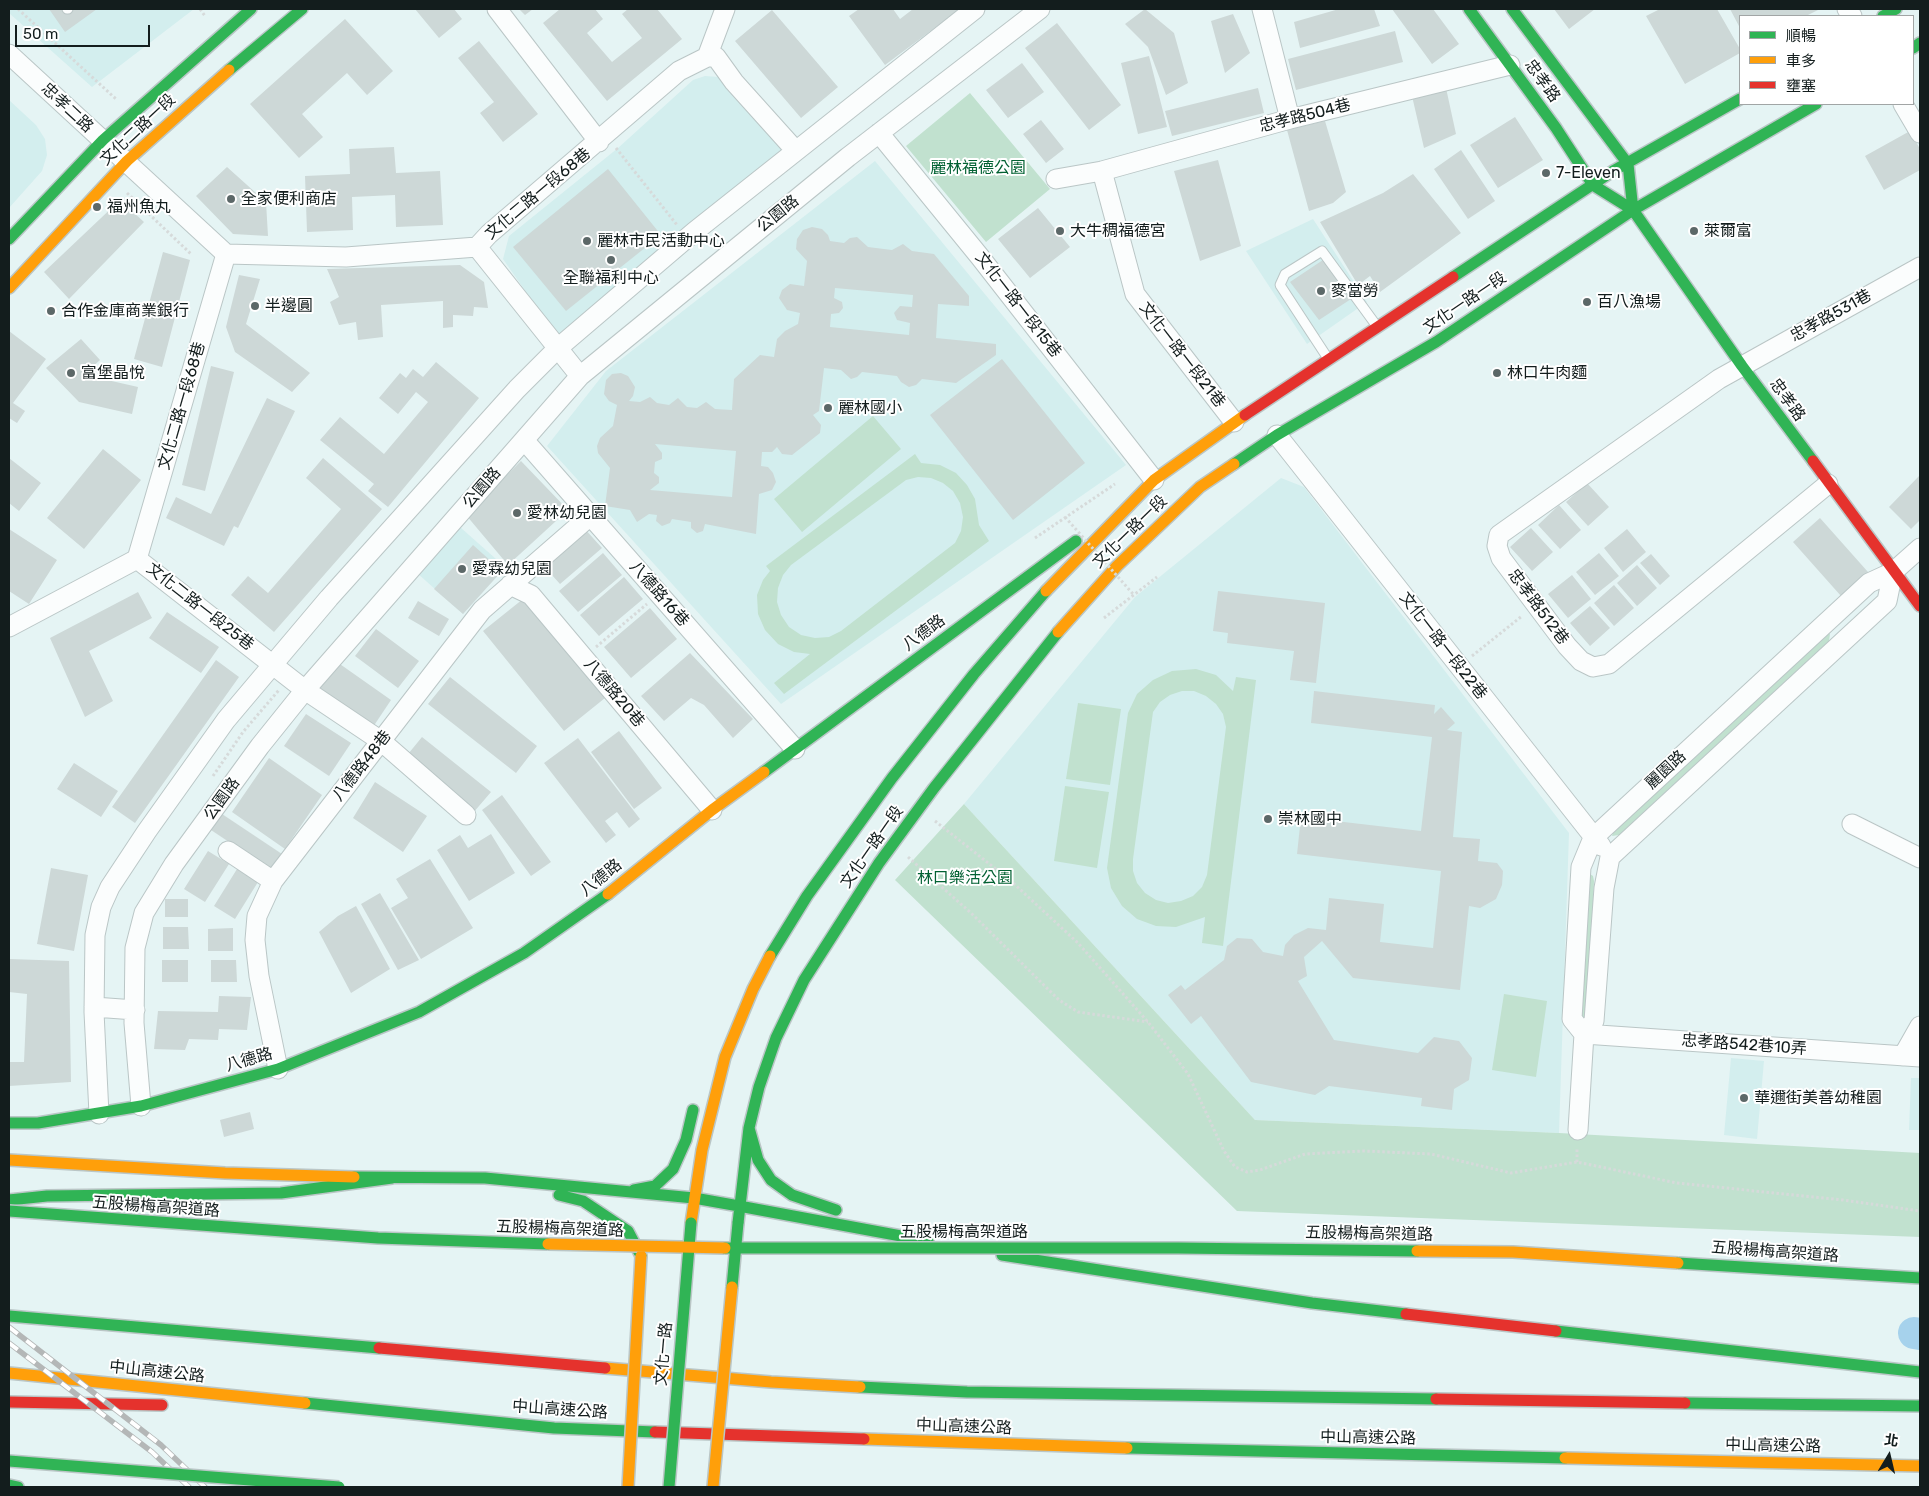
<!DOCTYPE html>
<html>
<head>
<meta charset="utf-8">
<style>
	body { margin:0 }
	#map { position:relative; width:1929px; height:1496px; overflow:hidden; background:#e5f4f4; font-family:Rubik,"Noto Sans TC",sans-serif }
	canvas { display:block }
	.frame { position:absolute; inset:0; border:10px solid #131d1d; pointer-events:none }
	.legend { position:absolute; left:1739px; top:15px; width:175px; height:90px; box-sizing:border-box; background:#fff; border:1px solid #a1a5a5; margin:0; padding:6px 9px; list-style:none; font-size:15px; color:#131d1d }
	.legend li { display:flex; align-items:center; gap:10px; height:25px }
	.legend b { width:25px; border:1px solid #a1a5a5 }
	.north { position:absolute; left:1864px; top:1431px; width:50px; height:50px; -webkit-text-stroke:4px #fff; paint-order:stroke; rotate:9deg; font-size:14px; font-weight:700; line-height:20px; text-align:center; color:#131d1d }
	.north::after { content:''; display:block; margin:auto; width:18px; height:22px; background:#131d1d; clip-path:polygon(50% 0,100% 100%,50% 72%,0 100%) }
	.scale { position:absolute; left:15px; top:25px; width:135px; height:22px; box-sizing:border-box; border:2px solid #131d1d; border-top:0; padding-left:6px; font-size:15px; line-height:18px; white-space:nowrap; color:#131d1d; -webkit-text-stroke:4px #fff; paint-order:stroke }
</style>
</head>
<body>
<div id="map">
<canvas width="1929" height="1496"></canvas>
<div class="frame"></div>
<ul class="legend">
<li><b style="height:6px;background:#30b455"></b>順暢</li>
<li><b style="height:6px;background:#ff9f0a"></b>車多</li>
<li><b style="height:6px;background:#e5322d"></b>壅塞</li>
</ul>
<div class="north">北</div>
<div class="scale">50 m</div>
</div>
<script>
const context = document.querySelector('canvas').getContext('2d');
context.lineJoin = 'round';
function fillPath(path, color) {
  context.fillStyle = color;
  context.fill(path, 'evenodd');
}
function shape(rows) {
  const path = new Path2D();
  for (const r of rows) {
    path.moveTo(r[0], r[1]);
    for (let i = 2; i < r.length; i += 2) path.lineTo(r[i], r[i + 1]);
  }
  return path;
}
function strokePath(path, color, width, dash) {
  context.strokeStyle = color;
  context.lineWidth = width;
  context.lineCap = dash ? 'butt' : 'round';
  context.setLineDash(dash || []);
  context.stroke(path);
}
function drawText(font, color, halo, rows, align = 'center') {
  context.font = font + ' Rubik,"Noto Sans TC",sans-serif';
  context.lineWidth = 4;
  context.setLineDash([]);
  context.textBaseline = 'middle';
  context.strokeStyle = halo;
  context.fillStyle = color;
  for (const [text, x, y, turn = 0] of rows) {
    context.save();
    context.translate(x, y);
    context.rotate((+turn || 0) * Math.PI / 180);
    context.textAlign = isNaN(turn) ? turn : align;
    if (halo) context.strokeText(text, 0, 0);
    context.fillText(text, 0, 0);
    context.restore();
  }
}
const built = shape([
	[9,9,194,9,92,87,9,13],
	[705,76,719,77,792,147,559,339,503,259,509,236,618,148,693,80],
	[9,100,36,125,45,139,47,155,42,171,9,208],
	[875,161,1126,465,781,704,547,446,606,371],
	[1313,219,1367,302,1307,344,1246,251],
	[1281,478,1304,487,1569,833,1559,1133,1255,1120,964,804,1135,597],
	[460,527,505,567,463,614,417,573],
	[1731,1058,1764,1061,1757,1139,1724,1135],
	[1911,1078,1920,1078,1920,1130,1909,1130]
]);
const green = shape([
	[970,93,1050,189,986,242,906,146],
	[873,416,901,449,802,532,774,499],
	[915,454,921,463,940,465,956,473,967,485,975,499,979,525,989,541,784,694,774,683,810,654,794,652,778,644,765,630,758,614,757,595,763,580,770,571,766,566],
	[918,477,931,478,943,483,953,491,960,503,963,517,961,531,955,543,841,631,829,637,815,638,801,635,789,627,781,615,777,602,778,588,783,575,791,565,906,480],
	[1830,634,1829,641,1619,835,1612,836,1614,830,1823,635],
	[1196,669,1216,675,1233,691,1236,677,1256,680,1223,946,1202,943,1205,917,1176,927,1156,926,1137,919,1122,906,1111,888,1107,868,1128,713,1137,694,1153,680,1172,671],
	[1182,691,1194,691,1206,696,1216,704,1223,714,1226,727,1207,875,1202,887,1193,896,1181,901,1168,903,1156,900,1145,893,1137,883,1133,871,1133,859,1153,712,1160,702,1170,695],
	[1078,703,1121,709,1110,785,1066,779],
	[1065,786,1109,792,1097,868,1054,861],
	[964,804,1255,1120,1559,1133,1920,1153,1920,1237,1237,1211,895,880],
	[1590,874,1593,876,1594,881,1589,1014,1582,1021,1579,1012],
	[1504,994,1547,1001,1536,1077,1492,1070]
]);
const river = shape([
	[1914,1333,1920,1334]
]);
const building = shape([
	[49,9,97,9,65,32],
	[415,9,454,9,462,19,439,38],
	[519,9,533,9,525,15],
	[560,9,595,9,603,19,587,33,612,62,642,38,622,14,628,9,657,9,682,39,607,101,543,23],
	[859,9,893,9,900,19,913,9,960,9,885,65,849,16],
	[1145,9,1174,33,1188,83,1166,95,1148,47,1125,24],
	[1339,9,1374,9,1380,26,1300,48,1294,22],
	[1392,9,1433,9,1459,44,1432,64],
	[1554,9,1595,9,1569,29],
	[1660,9,1717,9,1740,49,1740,53,1685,84,1646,16],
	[1730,9,1820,9,1806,16,1740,16,1740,28],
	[772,10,838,87,801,118,735,41],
	[1233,14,1250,53,1225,73,1211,21],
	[345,19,393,71,367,95,347,73,302,114,323,137,299,158,250,104],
	[1057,23,1121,105,1089,130,1025,48],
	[1395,31,1403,62,1296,90,1288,59],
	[479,41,538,114,503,142,480,113,494,102,458,58],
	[1149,56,1167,127,1138,134,1121,63],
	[1022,63,1044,92,1008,118,986,90],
	[1258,88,1264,113,1172,136,1165,111],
	[1446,88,1456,134,1424,148,1412,96],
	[1515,117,1543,160,1498,188,1470,145],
	[1041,120,1064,149,1046,163,1023,134],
	[1325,121,1346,192,1333,203,1309,211,1287,130],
	[1910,131,1920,149,1920,170,1884,190,1865,156],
	[394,147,396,173,440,171,443,225,396,227,395,195,352,197,353,230,307,232,305,176,350,174,349,149],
	[1461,150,1495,201,1468,219,1434,169],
	[1218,160,1241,246,1200,261,1174,171],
	[227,167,266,202,268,236,233,234,196,196],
	[608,169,661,235,566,311,513,247],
	[1413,174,1461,233,1380,292,1370,276,1358,285,1320,222,1383,193],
	[120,200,144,222,69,299,44,272],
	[1038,208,1070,247,1030,278,998,239],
	[812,227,822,229,828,235,830,241,844,243,850,238,857,237,868,247,892,250,903,244,912,251,934,254,969,296,969,306,938,304,936,338,996,344,996,355,956,383,922,379,916,385,909,387,901,382,897,376,862,372,857,377,851,379,841,370,824,368,819,411,813,415,821,425,820,433,792,455,782,454,777,447,772,452,762,452,761,466,768,467,773,473,776,482,772,490,759,494,756,534,705,524,703,531,697,533,691,528,691,522,672,519,670,523,662,526,656,521,657,515,649,514,637,522,630,510,605,506,610,468,598,453,597,446,600,438,613,426,617,405,609,401,604,394,606,380,612,374,621,373,628,376,635,387,633,396,629,401,640,402,650,397,657,403,669,405,678,398,687,407,697,408,706,402,715,409,732,410,734,379,760,355,774,357,777,339,785,331,798,324,800,313,787,310,779,298,782,290,790,284,804,286,807,261,796,249,797,239,803,230],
	[835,288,913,295,912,307,900,306,894,313,897,320,910,323,909,335,830,327,831,314,839,313,843,308,842,302,834,298],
	[655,444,736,451,732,497,650,490,659,483,659,477,654,473,655,462,662,459,662,453],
	[163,252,190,260,162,367,134,359],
	[1323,260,1351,299,1319,320,1290,282],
	[460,265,484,282,488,308,474,307,473,316,453,315,453,327,443,328,443,301,381,305,383,337,358,340,356,322,339,325,330,302,339,297,327,269],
	[239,275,260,279,246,324,310,373,292,392,235,352,226,327],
	[9,331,46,359,13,403,25,411,17,423,9,418],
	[81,339,100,360,89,370,94,377,138,387,132,414,79,402,46,368],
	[1002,359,1085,463,1013,520,930,415],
	[436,362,479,398,388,507,368,491,374,484,320,440,340,417,384,454,428,402,416,392,398,414,379,398,400,373,406,378,413,369,423,377],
	[211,366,234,372,205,491,182,485],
	[267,398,295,411,238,528,234,526,224,546,166,518,176,497,211,514],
	[103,449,141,480,84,549,47,518],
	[9,458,41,483,19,511,9,503],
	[323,458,382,509,274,632,231,595,248,576,268,593,341,509,306,478],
	[521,461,568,510,508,565,466,515],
	[1920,475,1920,520,1911,529,1889,507],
	[1587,483,1609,507,1588,526,1566,502],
	[1559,505,1581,530,1560,549,1538,525],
	[1820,518,1868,572,1841,596,1793,542],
	[584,528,602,548,560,584,542,564],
	[1531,528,1553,552,1532,571,1510,547],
	[9,529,57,560,29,604,9,591],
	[1627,529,1646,552,1623,572,1604,548],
	[473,545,502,571,463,614,434,589],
	[603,553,622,575,578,612,559,591],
	[1599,553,1619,576,1595,595,1576,572],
	[1651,554,1670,576,1660,585,1640,563],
	[1637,565,1657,588,1637,606,1617,583],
	[1572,575,1591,599,1568,618,1548,594],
	[624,577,643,599,599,636,580,615],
	[1614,585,1634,608,1614,626,1594,603],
	[1218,591,1325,603,1316,683,1290,680,1294,651,1227,643,1228,633,1213,631],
	[138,592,152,618,89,651,113,701,85,717,50,638],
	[523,599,605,698,564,731,483,631],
	[418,601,449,619,439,636,408,618],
	[1590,606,1610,628,1590,646,1570,623],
	[650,608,677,639,631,678,604,647],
	[167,612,219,647,201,673,149,638],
	[376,629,419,661,398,688,355,656],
	[690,653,753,719,733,738,704,705,691,698,664,721,641,696],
	[216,660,239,677,135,823,112,807],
	[337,662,391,700,373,727,319,689],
	[450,677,537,746,516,773,428,704],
	[1314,691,1435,705,1434,714,1441,707,1455,723,1447,730,1462,732,1453,837,1480,839,1478,861,1497,863,1503,871,1502,885,1496,899,1480,908,1469,906,1460,990,1353,978,1322,941,1304,957,1307,976,1298,981,1334,1040,1418,1053,1434,1037,1459,1041,1472,1058,1469,1080,1454,1089,1452,1110,1421,1106,1422,1098,1329,1086,1315,1095,1251,1082,1201,1016,1191,1024,1168,995,1181,985,1185,990,1224,960,1227,946,1237,938,1252,939,1263,952,1283,956,1285,945,1294,935,1308,928,1326,930,1329,898,1384,904,1380,942,1433,948,1441,871,1297,854,1301,817,1421,831,1432,737,1311,723],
	[306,714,351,743,329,776,284,746],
	[619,731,662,788,634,809,591,752],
	[422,737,491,792,473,813,404,759],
	[578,738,640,819,629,828,617,812,605,821,616,835,606,843,544,763],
	[269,758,322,795,285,849,232,812],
	[74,763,118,791,101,817,57,789],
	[375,782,427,816,403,852,353,818],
	[502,795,551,862,531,876,482,810],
	[222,814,282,854,271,870,211,830],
	[491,834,515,873,469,901,437,850,460,835,468,848],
	[208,851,229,864,205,902,184,889],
	[430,859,473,928,421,959,391,908,408,898,396,879],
	[51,868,88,875,74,951,37,944],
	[237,869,258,882,235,919,214,906],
	[380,893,419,960,398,970,361,904],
	[165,899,188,899,188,917,165,917],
	[356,906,390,969,351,993,319,932,338,916],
	[163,927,188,927,189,949,163,949],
	[233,928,233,951,208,951,208,929],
	[9,959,69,961,71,1082,9,1086,9,1062,24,1062,27,994,9,992],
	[162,960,188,960,188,982,162,982],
	[211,960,236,960,237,982,211,982],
	[219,996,251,997,247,1030,219,1029,218,1040,189,1039,185,1050,154,1049,158,1011,218,1012],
	[250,1112,254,1129,224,1137,220,1120]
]);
const path = shape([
	[18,9,116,99],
	[200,9,205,16],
	[616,148,677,225],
	[127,193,191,254],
	[1035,538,1115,484],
	[1104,618,1157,577],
	[596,647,647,604],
	[1472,656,1522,616],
	[213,776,243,732,279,690],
	[935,821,1011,881,1078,943,1148,1022,1188,1074,1224,1151,1235,1167,1247,1172,1260,1170,1305,1154,1364,1151,1431,1154,1511,1173,1577,1162,1677,1183,1843,1200,1920,1211],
	[908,857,971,913,1059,1000,1078,1012,1148,1022],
	[1577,1162,1577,1147]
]);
const lane = shape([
	[67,9,68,9],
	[1327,357,1280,285,1285,274,1322,251,1376,325]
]);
const street = shape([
	[497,9,599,142],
	[1262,9,1290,119],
	[1847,9,1852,16],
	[9,54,226,254,346,257,477,247],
	[707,57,725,9],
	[1903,104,1920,133],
	[879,133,980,257,1154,480],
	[1102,171,1135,294,1234,422],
	[1056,179,1102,171,1290,119,1510,65],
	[580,376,477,247,489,234,679,71,707,57,716,57,734,82,796,151],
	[1277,435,1601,846],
	[524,440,795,749],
	[1828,484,1609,664,1593,667,1581,661,1567,646,1501,558,1497,546,1499,535,1719,379,1920,267],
	[137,559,226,254],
	[510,585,531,595,712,810],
	[9,627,137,559,305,690,381,741,466,815],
	[1852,824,1920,858],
	[228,851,273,881],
	[94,1007,135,1010],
	[1584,1034,1572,1019,1581,867,1593,838,1869,583,1893,572,1920,548],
	[1584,1034,1920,1057],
	[1903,1056,1920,1026],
	[278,1069,259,976,255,940,257,916,273,881,482,610,590,516],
	[141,1106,134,1023,135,948,144,913,174,864,260,746,305,690,580,376,848,157,1040,9],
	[99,1114,94,1012,95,935,101,907,110,887,147,831,226,720,329,598,517,389,558,348,694,232,975,9],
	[1578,1130,1584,1034,1594,1021,1604,888,1610,857,1887,601,1893,572]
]);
const fast = shape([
	[1469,9,1556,128,1593,185,1633,210,1742,366,1813,461],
	[1512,9,1628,164,1633,210],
	[1883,16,1896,9],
	[1913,48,1920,43],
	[229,70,302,9],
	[9,239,103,140,251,9],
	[1453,277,1613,171,1740,99],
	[1234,464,1277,435,1436,342,1633,210,1816,104],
	[764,772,1076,541],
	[770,956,807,896,892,778,974,674,1046,591],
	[9,1123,38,1123,141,1106,278,1069,419,1012,524,953,608,894],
	[749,1128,758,1160,771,1180,792,1195,836,1210],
	[354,1177,485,1178,694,1198,739,1206],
	[634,1190,655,1186,673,1169,686,1140,693,1110],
	[559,1195,583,1201,628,1231,641,1256],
	[9,1200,47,1196,281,1193,392,1178],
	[739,1206,928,1241],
	[738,1223,749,1128,759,1087,776,1038,804,980,879,863,934,788,1058,632],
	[1002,1255,1312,1303,1406,1314],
	[9,1316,379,1348],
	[1556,1331,1920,1372],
	[860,1387,967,1392,1436,1399],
	[305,1403,554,1428,655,1432],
	[1685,1403,1920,1406],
	[1127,1448,1565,1458],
	[9,1485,18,1487]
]);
const slow = shape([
	[9,288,127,161,229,70],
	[1046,591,1154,480,1245,415],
	[1058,632,1117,566,1200,487,1234,464],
	[608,894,712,810,764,772],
	[9,1160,225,1173,354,1177],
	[691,1223,702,1150,725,1057,753,989,770,956],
	[605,1368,771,1382,860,1387],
	[9,1373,305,1403],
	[864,1439,1127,1448],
	[1565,1458,1920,1466]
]);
const jam = shape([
	[1245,415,1453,277],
	[1813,461,1920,606],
	[1406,1314,1556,1331],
	[379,1348,605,1368],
	[1436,1399,1685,1403],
	[9,1402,162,1405],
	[655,1432,864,1439]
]);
const rail = shape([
	[9,1327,161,1445,205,1487],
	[9,1343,152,1452,189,1487]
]);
const pathBridge = shape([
	[1065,517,1133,594]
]);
const fastBridge = shape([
	[9,1211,378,1238,548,1244],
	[725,1248,1178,1248,1417,1251],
	[1678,1263,1920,1278],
	[732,1287,738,1223],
	[9,1461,339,1487],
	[669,1487,691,1223]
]);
const slowBridge = shape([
	[548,1244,725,1248],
	[1417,1251,1513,1252,1678,1263],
	[628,1487,641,1256],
	[713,1487,732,1287]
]);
const markers = [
	[1546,173,5,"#5c6868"],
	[231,199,5,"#5c6868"],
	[97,207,5,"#5c6868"],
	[1060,231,5,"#5c6868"],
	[1694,231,5,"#5c6868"],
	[587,241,5,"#5c6868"],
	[611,260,5,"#5c6868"],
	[1321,291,5,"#5c6868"],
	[1587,302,5,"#5c6868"],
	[255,306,5,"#5c6868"],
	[51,311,5,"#5c6868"],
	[71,373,5,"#5c6868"],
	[1497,373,5,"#5c6868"],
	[828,408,5,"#5c6868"],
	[517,513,5,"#5c6868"],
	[462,569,5,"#5c6868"],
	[1268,819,5,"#5c6868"],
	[1744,1098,5,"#5c6868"]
];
const streetNames = [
	["忠孝路",1542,81,54],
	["忠孝二路",67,108,43],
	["忠孝路504巷",1305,116,-14],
	["文化二路一段",138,130,-43],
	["文化二路一段68巷",538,194,-40],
	["公園路",778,214,-39],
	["文化一路一段",1465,303,-34],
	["文化一路一段15巷",1018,305,52],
	["忠孝路531巷",1831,316,-29],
	["文化一路一段21巷",1182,355,52],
	["忠孝路",1787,400,54],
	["文化二路一段68巷",182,406,-74],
	["公園路",482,488,-49],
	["文化一路一段",1130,532,-44],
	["八德路16巷",659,594,49],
	["文化二路一段25巷",200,607,38],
	["忠孝路512巷",1538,607,53],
	["八德路",924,633,-37],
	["文化一路一段22巷",1443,646,52],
	["八德路20巷",614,693,50],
	["八德路48巷",362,766,-52],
	["麗園路",1666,770,-43],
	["公園路",222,799,-54],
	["文化一路一段",872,847,-55],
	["八德路",601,878,-39],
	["忠孝路542巷10弄",1744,1045,4],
	["八德路",249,1060,-16],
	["五股楊梅高架道路",156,1207,4],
	["五股楊梅高架道路",560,1229,2],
	["五股楊梅高架道路",964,1232],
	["五股楊梅高架道路",1369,1234,1],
	["五股楊梅高架道路",1775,1252,4],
	["文化一路",664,1354,-85],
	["中山高速公路",157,1372,6],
	["中山高速公路",560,1410,4],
	["中山高速公路",964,1427,2],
	["中山高速公路",1368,1438,1],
	["中山高速公路",1773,1446,1]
];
const parkNames = [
	["麗林福德公園",978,168],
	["林口樂活公園",965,878]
];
const poiNames = [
	["7-Eleven",1556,173],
	["全家便利商店",241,199],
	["福州魚丸",107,207],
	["大牛稠福德宮",1070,231],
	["萊爾富",1704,231],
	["麗林市民活動中心",597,241],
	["全聯福利中心",611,278,"center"],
	["麥當勞",1331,291],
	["百八漁場",1597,302],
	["半邊圓",265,306],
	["合作金庫商業銀行",61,311],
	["富堡晶悅",81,373],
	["林口牛肉麵",1507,373],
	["麗林國小",838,408],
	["愛林幼兒園",527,513],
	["愛霖幼兒園",472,569],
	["崇林國中",1278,819],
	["華邇街美善幼稚園",1754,1098]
];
fillPath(built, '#d3eeee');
fillPath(green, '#c1e1cf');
strokePath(river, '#a6d2ec', 32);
fillPath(building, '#cdd8d7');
strokePath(lane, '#bac6c6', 11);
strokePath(street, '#bac6c6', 21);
strokePath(fast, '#bac6c6', 14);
strokePath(slow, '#bac6c6', 14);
strokePath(jam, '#bac6c6', 14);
strokePath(path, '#d6dada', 3, [2.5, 2.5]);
strokePath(lane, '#fbfdfd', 9);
strokePath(street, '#fbfdfd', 19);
strokePath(fast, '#30b455', 11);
strokePath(slow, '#ff9f0a', 11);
strokePath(jam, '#e5322d', 11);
strokePath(rail, '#b4b7b7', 5.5);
strokePath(rail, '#fff', 4, [11]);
strokePath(fastBridge, '#bac6c6', 14, []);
strokePath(slowBridge, '#bac6c6', 14, []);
strokePath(pathBridge, '#d6dada', 3, [2.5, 2.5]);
strokePath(fastBridge, '#30b455', 11);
strokePath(slowBridge, '#ff9f0a', 11);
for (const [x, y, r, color] of markers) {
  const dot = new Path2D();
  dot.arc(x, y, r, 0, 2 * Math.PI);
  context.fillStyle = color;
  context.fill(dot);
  strokePath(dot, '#fff', 2);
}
drawText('16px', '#131d1d', '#fff', streetNames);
drawText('16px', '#026133', '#fff', parkNames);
drawText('16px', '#131d1d', '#fff', poiNames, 'left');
</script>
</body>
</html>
